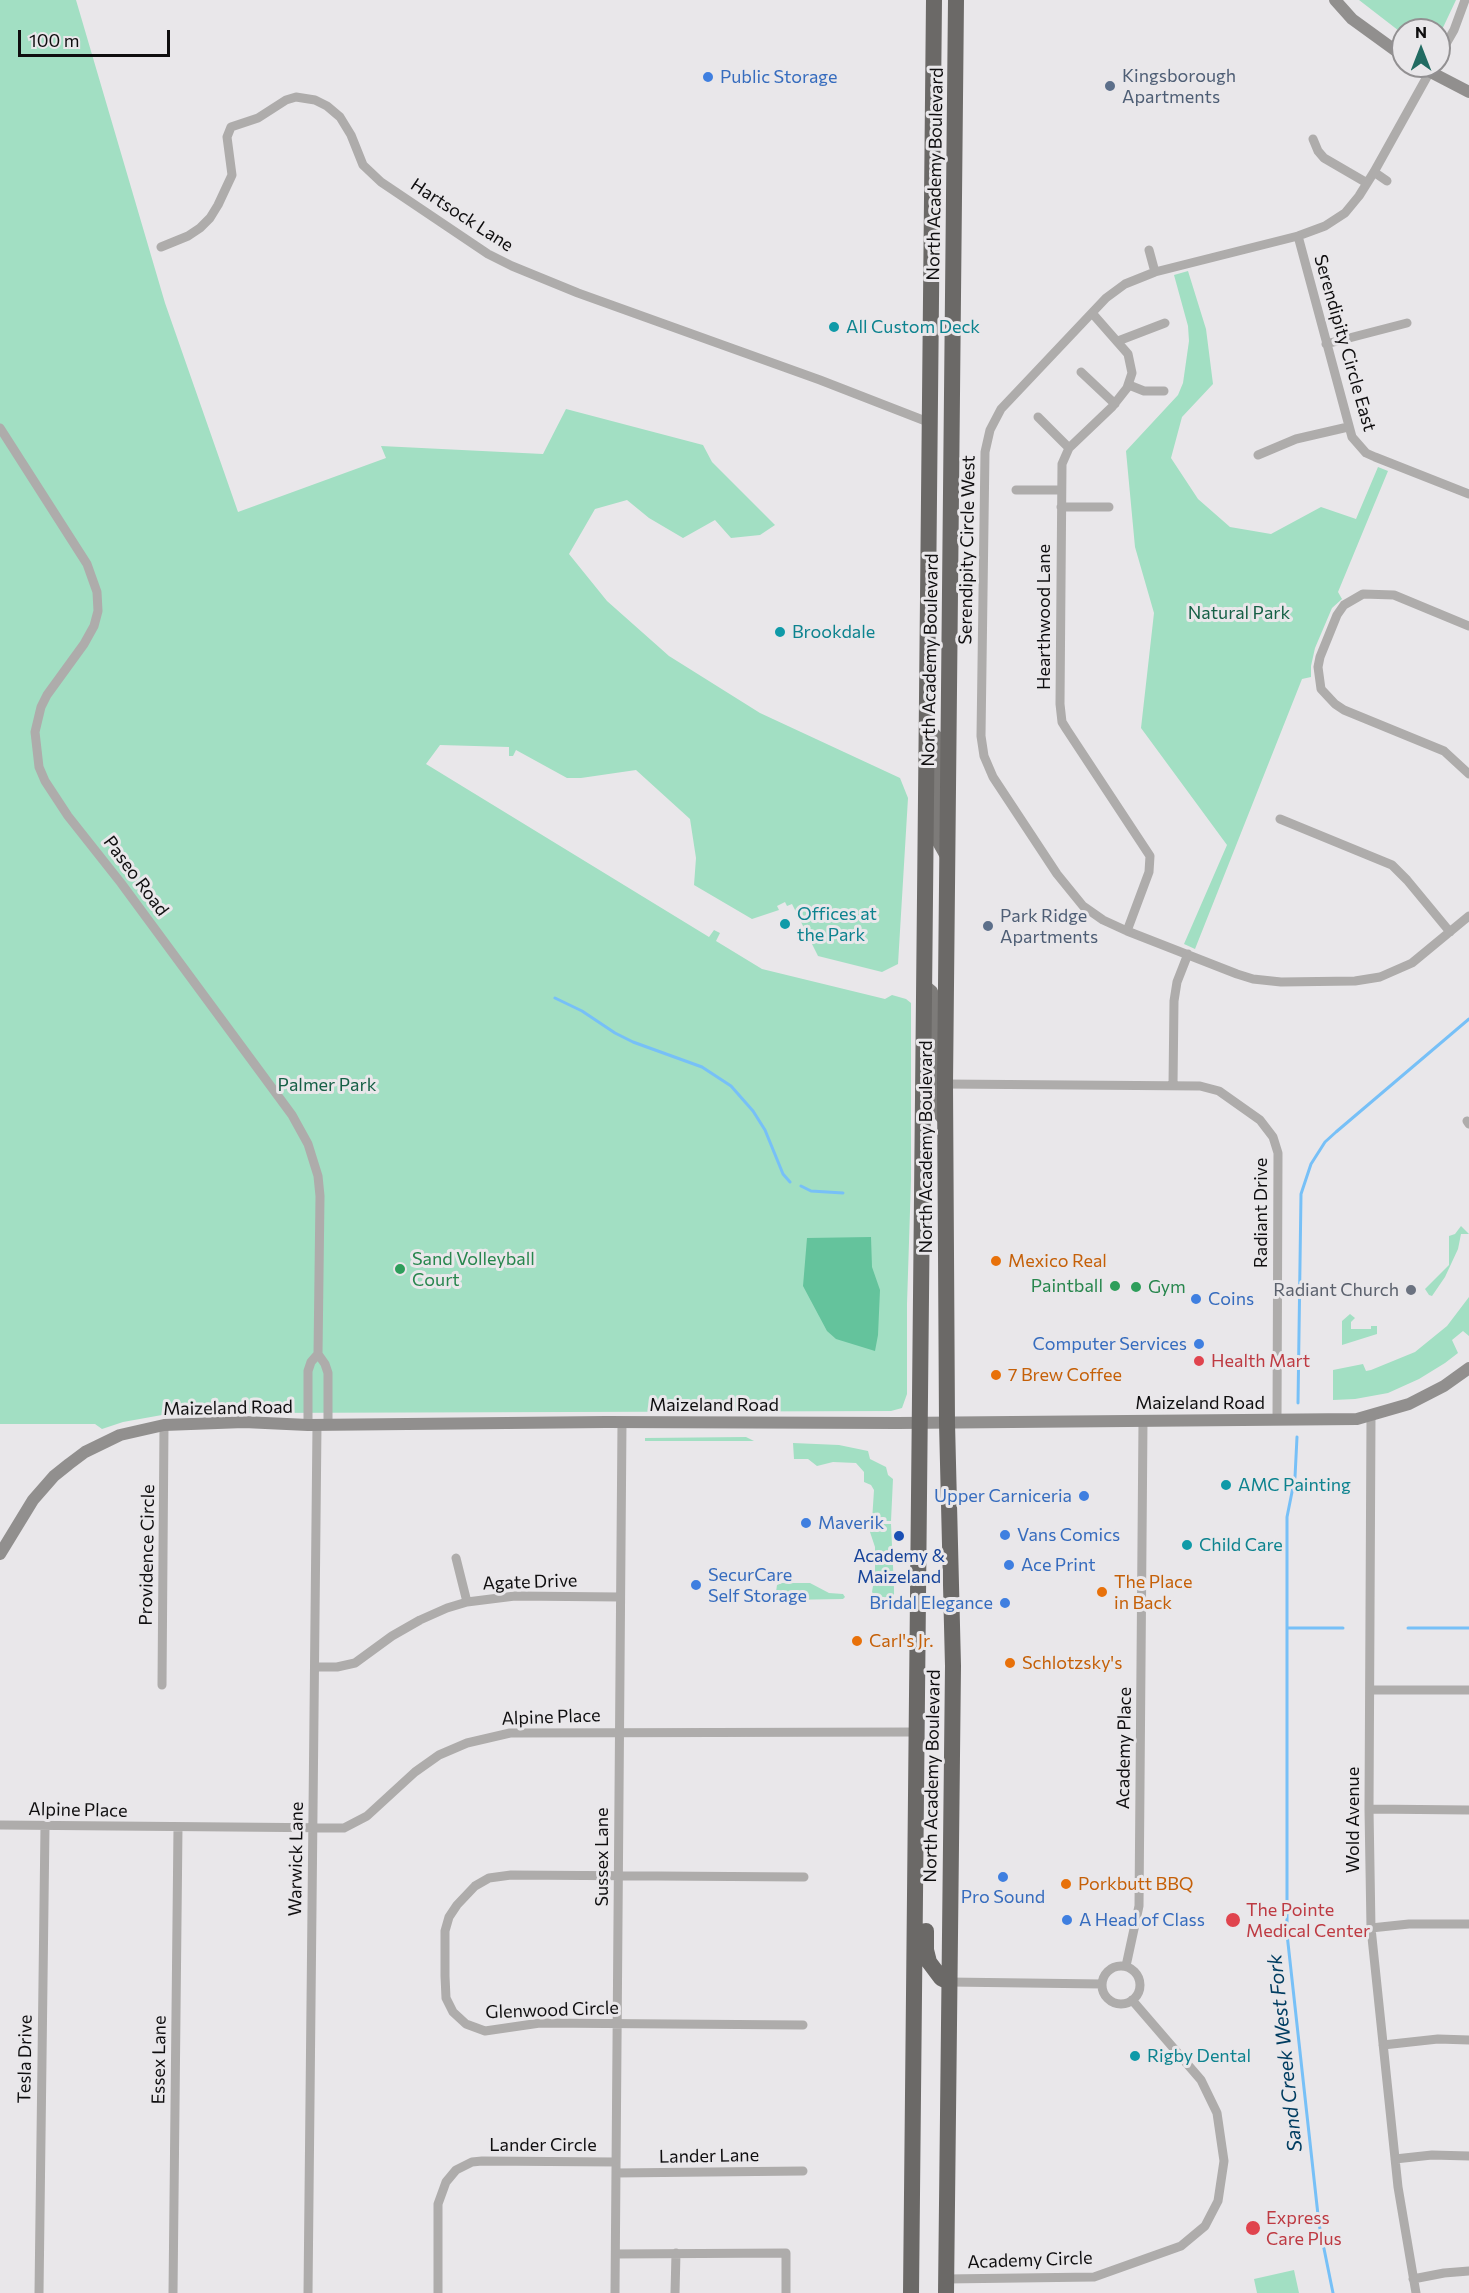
<!DOCTYPE html>
<html>
<head>
<meta charset="utf-8">
<style>
	body { margin:0 }
	#map { position:relative; width:1469px; height:2293px; overflow:hidden; background:#e9e7ea; font-family:Commissioner,sans-serif }
	canvas { display:block }
	.north { position:absolute; left:1391px; top:18px; width:60px; height:60px; box-sizing:border-box; background:#e9e7ea; border:2px solid #929092; border-radius:50%; rotate:0deg; font-size:16px; font-weight:700; line-height:24px; text-align:center; color:#0f0e0f }
	.north::after { content:''; display:block; margin:auto; width:21px; height:27px; background:#226b62; clip-path:polygon(50% 0,100% 100%,50% 72%,0 100%) }
	.scale { position:absolute; left:18px; top:30px; width:152px; height:27px; box-sizing:border-box; border:3px solid #0f0e0f; border-top:0; padding-left:8px; font-size:18px; line-height:21px; white-space:nowrap; color:#0f0e0f; -webkit-text-stroke:4px #e9e7ea; paint-order:stroke }
</style>
</head>
<body>
<div id="map">
<canvas width="1469" height="2293"></canvas>
<div class="north">N</div>
<div class="scale">100 m</div>
</div>
<script>
const context = document.querySelector('canvas').getContext('2d');
context.lineJoin = 'round';
function fillPath(path, color) {
  context.fillStyle = color;
  context.fill(path, 'evenodd');
}
function shape(rows) {
  const path = new Path2D();
  for (const r of rows) {
    if (r.length === 3) {
      path.moveTo(r[0] + r[2], r[1]);
      path.arc(r[0], r[1], r[2], 0, 2 * Math.PI);
      continue;
    }
    path.moveTo(r[0], r[1]);
    for (let i = 2; i < r.length; i += 2) path.lineTo(r[i], r[i + 1]);
  }
  return path;
}
function strokePath(path, color, width, dash) {
  context.strokeStyle = color;
  context.lineWidth = width;
  context.lineCap = dash ? 'butt' : 'round';
  context.setLineDash(dash || []);
  context.stroke(path);
}
function drawText(font, color, halo, rows, align = 'center') {
  context.font = font + ' Commissioner,sans-serif';
  context.lineWidth = 6;
  context.setLineDash([]);
  context.textBaseline = 'middle';
  context.strokeStyle = halo;
  context.fillStyle = color;
  for (const [text, x, y, turn = 0] of rows) {
    context.save();
    context.translate(x, y);
    context.rotate((+turn || 0) * Math.PI / 180);
    context.textAlign = isNaN(turn) ? turn : align;
    if (halo) context.strokeText(text, 0, 0);
    context.fillText(text, 0, 0);
    context.restore();
  }
}
const green = shape([
	[0,0,76,0,165,303,238,512,386,458,381,446,543,454,566,409,703,445,712,462,775,525,760,535,731,538,715,520,683,538,649,518,627,500,595,509,569,554,607,601,669,656,760,713,900,778,908,798,898,964,882,972,818,956,792,904,787,906,785,902,777,906,779,910,752,919,694,885,696,858,690,819,636,770,581,778,567,778,516,750,513,756,509,756,509,747,440,745,426,764,709,937,714,930,720,933,716,941,762,969,885,999,892,995,906,999,911,1003,911,1180,907,1304,907,1394,902,1408,891,1411,247,1413,162,1415,123,1422,102,1429,95,1424,0,1424],
	[1359,0,1456,0,1439,36,1439,30,1403,30,1403,34],
	[1188,271,1206,329,1213,384,1182,417,1171,458,1198,499,1230,527,1271,534,1321,507,1356,519,1378,467,1388,471,1338,592,1342,599,1332,608,1315,648,1311,666,1311,677,1302,679,1195,949,1184,944,1227,845,1141,728,1154,613,1135,547,1126,451,1178,395,1183,383,1189,341,1188,326,1174,275],
	[1461,1226,1469,1234,1461,1234,1458,1249,1445,1277,1432,1296,1429,1295,1425,1289,1449,1265,1449,1236,1455,1234],
	[1469,1297,1469,1336,1463,1331,1452,1340,1458,1353,1445,1363,1419,1379,1388,1393,1355,1399,1333,1400,1333,1370,1363,1364,1366,1371,1371,1370,1415,1352,1447,1326],
	[1350,1314,1355,1318,1351,1322,1351,1329,1371,1329,1371,1326,1377,1326,1377,1334,1342,1345,1342,1321],
	[746,1437,754,1441,645,1441,645,1438],
	[793,1443,839,1445,868,1451,870,1459,886,1467,888,1475,893,1479,891,1521,872,1521,874,1490,871,1485,864,1482,864,1472,856,1463,833,1462,817,1466,808,1459,794,1459],
	[870,1524,891,1524,894,1588,894,1595,885,1599,877,1599,872,1592,875,1574,875,1547,870,1532],
	[782,1583,810,1583,829,1593,843,1594,845,1597,843,1599,783,1600,776,1592,777,1585],
	[1294,2270,1299,2293,1257,2293,1254,2279]
]);
const forest = shape([
	[871,1237,872,1267,880,1290,878,1335,875,1351,836,1339,827,1331,803,1286,807,1238]
]);
const stream = shape([
	[555,998,582,1011,615,1033,633,1042,702,1067,731,1086,753,1111,765,1130,783,1174,790,1182],
	[801,1186,811,1191,843,1193],
	[1298,1403,1301,1194,1311,1164,1325,1142,1336,1132,1469,1019],
	[1297,1437,1295,1477,1287,1517,1287,1934,1319,2224,1333,2293],
	[1287,1628,1343,1628],
	[1408,1628,1469,1628]
]);
const street = shape([
	[1439,56,1454,30,1465,0],
	[1433,66,1374,172,1359,196,1345,213,1325,226,1298,236,1155,272,1125,284,1106,298,1001,409,990,430,985,452,981,736,984,756,993,777,1057,874,1083,906,1103,920,1127,931,1237,974,1253,979,1281,982,1355,981,1380,977,1412,963,1469,916],
	[1313,139,1318,151,1324,158,1367,183],
	[1374,172,1387,181],
	[1298,236,1352,437,1366,453,1375,457,1469,494],
	[161,247,188,236,200,228,210,218,218,205,232,175,227,137,231,127,258,118,286,100,296,97,315,100,327,106,340,117,351,135,363,165,381,182,488,254,512,266,578,293,820,380,928,422],
	[1149,250,1155,272],
	[1092,313,1128,354,1132,373,1127,388,1112,407,1069,448,1062,464,1060,704,1062,722,1067,730,1150,856,1149,872,1127,931],
	[1118,341,1165,323],
	[1326,344,1407,323],
	[1081,372,1115,404],
	[1129,385,1144,391,1164,391],
	[1038,417,1069,448],
	[0,428,87,564,97,592,98,611,94,626,84,644,47,695,41,707,35,732,39,767,45,781,68,816,121,883,292,1115,308,1144,318,1176,320,1196,318,1354,325,1364,328,1373,328,1425],
	[1258,455,1296,439,1348,427],
	[1016,490,1061,490],
	[1061,507,1109,507],
	[1469,626,1394,595,1363,594,1344,605,1337,615,1320,657,1318,667,1321,689,1335,704,1344,710,1444,751,1469,774],
	[1280,819,1392,865,1407,880,1450,932],
	[945,1084,1200,1086,1219,1091,1260,1120,1273,1137,1278,1153,1277,1420],
	[1173,1085,1174,1001,1177,982,1188,954],
	[1467,1121,1469,1124],
	[1371,1416,1369,1809,1371,1928,1398,2187,1416,2293],
	[308,1425,308,1371,311,1362,318,1354],
	[456,1558,467,1602],
	[315,1667,337,1667,355,1663,392,1636,420,1620,447,1608,467,1602,515,1596,620,1597],
	[162,1685,164,1425],
	[1370,1690,1469,1690],
	[1369,1809,1469,1810],
	[0,1825,344,1828,367,1816,415,1772,439,1755,467,1743,510,1733,917,1732],
	[1371,1928,1409,1924,1469,1924],
	[1126,1966,1139,1906,1143,1421],
	[1121,1985,19],
	[949,1982,1102,1984],
	[803,2025,540,2023,485,2031,466,2024,453,2012,446,1998,445,1976,445,1931,449,1917,457,1905,475,1886,489,1878,511,1875,804,1877],
	[1383,2045,1438,2039,1469,2040],
	[1395,2159,1432,2155,1469,2156],
	[616,2173,803,2171],
	[616,2254,786,2253,786,2293],
	[946,2279,1094,2277,1181,2246,1205,2226,1218,2201,1224,2161,1217,2113,1201,2080,1132,2000],
	[1413,2279,1444,2273,1469,2271],
	[39,2293,45,1826],
	[173,2293,178,1827],
	[308,2293,317,1425],
	[438,2293,438,2204,446,2182,456,2170,472,2162,482,2161,616,2162],
	[615,2293,622,1422],
	[675,2293,676,2253]
]);
const secondary = shape([
	[1335,0,1352,19,1403,56],
	[1419,66,1469,92],
	[0,1554,33,1500,54,1476,69,1464,85,1452,120,1435,164,1425,244,1422,308,1425,606,1422,898,1423,1357,1419,1409,1404,1444,1386,1469,1368]
]);
const primary = shape([
	[926,728,938,739,938,840,947,856],
	[925,987,931,992,935,1003,935,1095,936,1109,945,1120]
]);
const highway = shape([
	[926,1931,926,1950,929,1962,941,1978,949,1982],
	[911,2293,934,0],
	[946,2293,953,1666,947,1423,945,1084,956,0]
]);
const markers = [
	[708,77,6,"#3f7fe0"],
	[1110,86,6,"#5c6f8a"],
	[834,327,6,"#0f9aa8"],
	[780,632,6,"#0f9aa8"],
	[785,924,6,"#0f9aa8"],
	[988,926,6,"#5c6f8a"],
	[996,1261,6,"#e8710a"],
	[400,1269,6,"#2e9e5b"],
	[1115,1286,6,"#2e9e5b"],
	[1136,1287,6,"#2e9e5b"],
	[1411,1290,6,"#6b7280"],
	[1196,1299,6,"#3f7fe0"],
	[1199,1344,6,"#3f7fe0"],
	[1199,1361,6,"#e0444e"],
	[996,1375,6,"#e8710a"],
	[1226,1485,6,"#0f9aa8"],
	[1084,1496,6,"#3f7fe0"],
	[806,1523,6,"#3f7fe0"],
	[1005,1535,6,"#3f7fe0"],
	[899,1536,6,"#1a4fb4"],
	[1187,1545,6,"#0f9aa8"],
	[1009,1565,6,"#3f7fe0"],
	[696,1585,6,"#3f7fe0"],
	[1102,1592,6,"#e8710a"],
	[1005,1603,6,"#3f7fe0"],
	[857,1641,6,"#e8710a"],
	[1010,1663,6,"#e8710a"],
	[1003,1877,6,"#3f7fe0"],
	[1066,1884,6,"#e8710a"],
	[1067,1920,6,"#3f7fe0"],
	[1233,1920,8,"#e0444e"],
	[1135,2056,6,"#0f9aa8"],
	[1253,2228,8,"#e0444e"]
];
const serviceNames = [
	["Kingsborough",1122,76],
	["Apartments",1122,97],
	["Park Ridge",1000,916],
	["Apartments",1000,937]
];
const shopNames = [
	["Public Storage",720,77],
	["Coins",1208,1299],
	["Computer Services",1187,1344,"right"],
	["Upper Carniceria",1072,1496,"right"],
	["Maverik",818,1523],
	["Vans Comics",1017,1535],
	["Ace Print",1021,1565],
	["SecurCare",708,1575],
	["Self Storage",708,1596],
	["Bridal Elegance",993,1603,"right"],
	["Pro Sound",1003,1897,"center"],
	["A Head of Class",1079,1920]
];
const streetNames = [
	["North Academy Boulevard",935,174,-89],
	["Hartsock Lane",462,215,33],
	["Serendipity Circle East",1345,343,74],
	["Serendipity Circle West",967,550,-89],
	["Hearthwood Lane",1044,617,-90],
	["North Academy Boulevard",930,660,-89],
	["Paseo Road",136,876,53],
	["North Academy Boulevard",926,1147,-90],
	["Radiant Drive",1261,1213,-90],
	["Maizeland Road",1200,1403],
	["Maizeland Road",714,1405],
	["Maizeland Road",228,1408,-1],
	["Providence Circle",147,1555,-89],
	["Agate Drive",530,1582,-2],
	["Alpine Place",551,1717,-2],
	["Academy Place",1124,1748,-89],
	["North Academy Boulevard",932,1776,-89],
	["Alpine Place",78,1810,1],
	["Wold Avenue",1353,1820,-90],
	["Sussex Lane",602,1857,-90],
	["Warwick Lane",296,1859,-89],
	["Glenwood Circle",552,2010,-2],
	["Tesla Drive",25,2059,-89],
	["Essex Lane",159,2060,-89],
	["Lander Circle",543,2145],
	["Lander Lane",709,2156,-1],
	["Academy Circle",1030,2260,-2]
];
const cultureNames = [
	["All Custom Deck",846,327],
	["Brookdale",792,632],
	["Offices at",797,914],
	["the Park",797,935],
	["AMC Painting",1238,1485],
	["Child Care",1199,1545],
	["Rigby Dental",1147,2056]
];
const parkNames = [
	["Natural Park",1239,613],
	["Palmer Park",327,1085]
];
const leisureNames = [
	["Sand Volleyball",412,1259],
	["Court",412,1280],
	["Paintball",1103,1286,"right"],
	["Gym",1148,1287]
];
const foodNames = [
	["Mexico Real",1008,1261],
	["7 Brew Coffee",1008,1375],
	["The Place",1114,1582],
	["in Back",1114,1603],
	["Carl's Jr.",869,1641],
	["Schlotzsky's",1022,1663],
	["Porkbutt BBQ",1078,1884]
];
const worshipNames = [
	["Radiant Church",1399,1290]
];
const healthNames = [
	["Health Mart",1211,1361],
	["The Pointe",1246,1910],
	["Medical Center",1246,1931],
	["Express",1266,2218],
	["Care Plus",1266,2239]
];
const transitNames = [
	["Academy &",899,1556],
	["Maizeland",899,1577]
];
const waterNames = [
	["Sand Creek West Fork",1285,2053,-96]
];
fillPath(green, '#a2dfc3');
fillPath(forest, '#64c39c');
strokePath(stream, '#77c0f7', 3);
strokePath(street, '#aeacab', 9);
strokePath(secondary, '#918f8e', 12);
strokePath(primary, '#7d7b79', 14);
strokePath(highway, '#6b6967', 16);
for (const [x, y, r, color] of markers) {
  const dot = new Path2D();
  dot.arc(x, y, r, 0, 2 * Math.PI);
  context.fillStyle = color;
  context.fill(dot);
  strokePath(dot, '#e9e7ea', 2);
}
drawText('18px', '#4e5e75', '#e9e7ea', serviceNames, 'left');
drawText('18px', '#366cbe', '#e9e7ea', shopNames, 'left');
drawText('18px', '#0f0e0f', '#e9e7ea', streetNames);
drawText('18px', '#0d838f', '#e9e7ea', cultureNames, 'left');
drawText('18px', '#166046', '#e9e7ea', parkNames);
drawText('18px', '#27864d', '#e9e7ea', leisureNames, 'left');
drawText('18px', '#c56008', '#e9e7ea', foodNames, 'left');
drawText('18px', '#5b616d', '#e9e7ea', worshipNames, 'right');
drawText('18px', '#be3a42', '#e9e7ea', healthNames, 'left');
drawText('18px', '#164399', '#e9e7ea', transitNames);
drawText('italic 20px', '#013d61', '#e9e7ea', waterNames);
</script>
</body>
</html>
